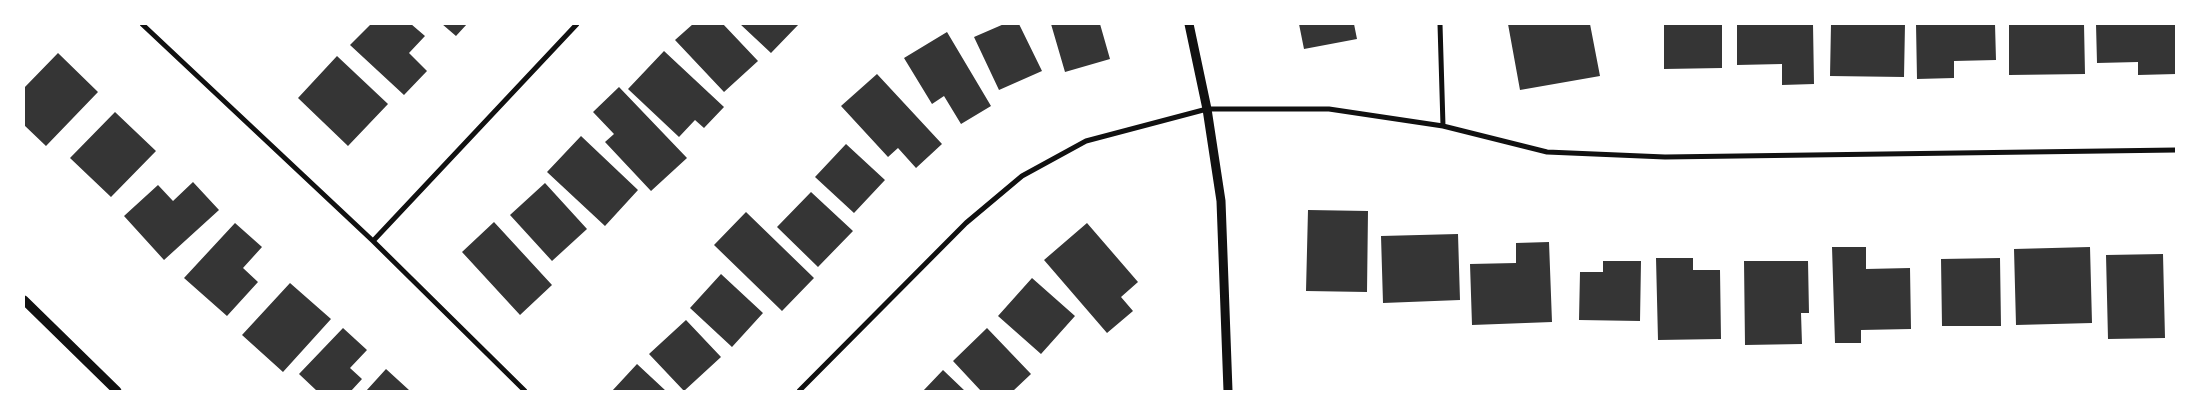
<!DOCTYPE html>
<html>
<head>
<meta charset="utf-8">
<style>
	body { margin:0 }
	#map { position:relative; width:2200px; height:415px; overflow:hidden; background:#fff; font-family:"DM Sans",sans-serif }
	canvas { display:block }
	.frame { position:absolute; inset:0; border:25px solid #fff; pointer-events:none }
</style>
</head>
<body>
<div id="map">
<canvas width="2200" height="415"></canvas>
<div class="frame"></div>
</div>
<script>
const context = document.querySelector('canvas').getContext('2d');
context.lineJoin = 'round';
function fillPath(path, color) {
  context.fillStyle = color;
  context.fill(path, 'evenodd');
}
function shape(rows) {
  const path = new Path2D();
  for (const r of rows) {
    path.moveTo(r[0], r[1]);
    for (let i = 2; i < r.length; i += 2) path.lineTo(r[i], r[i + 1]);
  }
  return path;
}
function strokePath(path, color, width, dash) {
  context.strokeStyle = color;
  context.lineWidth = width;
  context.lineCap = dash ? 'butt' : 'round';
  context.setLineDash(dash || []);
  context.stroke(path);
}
const building = shape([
	[371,24,411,24,425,36,409,53,427,71,404,95,350,45],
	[442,24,467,24,456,36],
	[693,24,723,24,758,61,724,92,675,40],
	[740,24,799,24,771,53],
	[1004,24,1019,24,1042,71,999,90,974,37],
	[1051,24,1100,24,1110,59,1065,72],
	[1299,24,1354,24,1357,39,1304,49],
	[1508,24,1590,24,1600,76,1520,90],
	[1664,24,1722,24,1722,68,1664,69],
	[1737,24,1813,24,1814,84,1782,85,1782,64,1737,65],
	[1831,24,1905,24,1904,77,1830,76],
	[1916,24,1995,24,1996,60,1954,61,1954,78,1917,79],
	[2009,24,2084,24,2085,74,2009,75],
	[2096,24,2176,24,2176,74,2138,75,2138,62,2097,63],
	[947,32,991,106,961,124,944,96,932,104,904,58],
	[664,51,724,107,704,128,695,120,679,137,628,89],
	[58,53,98,92,46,146,24,125,24,88],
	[337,56,388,104,348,146,298,98],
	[877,74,942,144,916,168,898,148,888,157,841,106],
	[619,87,687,158,651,191,605,142,614,134,593,112],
	[115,112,156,151,111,197,70,158],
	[581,136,638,190,605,226,547,172],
	[846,144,885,180,854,213,815,177],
	[193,182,219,210,164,260,124,216,158,185,173,201],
	[545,183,587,229,552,261,510,215],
	[811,192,853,231,818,267,777,227],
	[1308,210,1368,211,1367,292,1306,291],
	[746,212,814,278,782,311,714,245],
	[494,222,552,285,520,315,462,252],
	[235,223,262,247,243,268,258,282,227,316,184,278],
	[1087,223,1138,282,1121,297,1133,311,1107,333,1044,260],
	[1458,234,1460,300,1383,303,1381,236],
	[1549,242,1552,322,1472,325,1470,264,1516,263,1516,243],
	[1832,247,1866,247,1866,269,1910,268,1911,329,1861,330,1861,343,1835,343],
	[2090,247,2092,323,2016,325,2014,249],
	[2163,254,2165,338,2108,339,2106,255],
	[1656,258,1693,258,1693,270,1720,270,1721,339,1658,340],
	[2000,258,2001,326,1942,326,1941,259],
	[1603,261,1641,261,1640,321,1579,320,1580,272,1603,272],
	[1744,261,1808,261,1809,313,1801,313,1802,344,1745,345],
	[721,274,763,313,732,347,690,308],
	[1032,278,1075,316,1041,354,998,316],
	[290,283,331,319,283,372,242,335],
	[686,320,721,357,684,391,649,354],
	[343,328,367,350,350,368,362,379,351,391,317,391,299,374],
	[987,328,1031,374,1013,391,981,391,953,361],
	[637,364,666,391,612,391],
	[386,369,409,390,408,391,366,391],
	[943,370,965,391,923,391]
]);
const minor = shape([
	[142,24,373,241,525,391],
	[1440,24,1443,126],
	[373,241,577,24],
	[799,391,966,223,1022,176,1086,141,1207,109,1329,109,1443,126,1547,152,1665,157,2176,150]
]);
const tertiary = shape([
	[1189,24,1207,109,1221,201,1228,391],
	[24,300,117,391]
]);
fillPath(building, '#353535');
strokePath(minor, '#111', 5);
strokePath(tertiary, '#111', 9);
</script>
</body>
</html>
